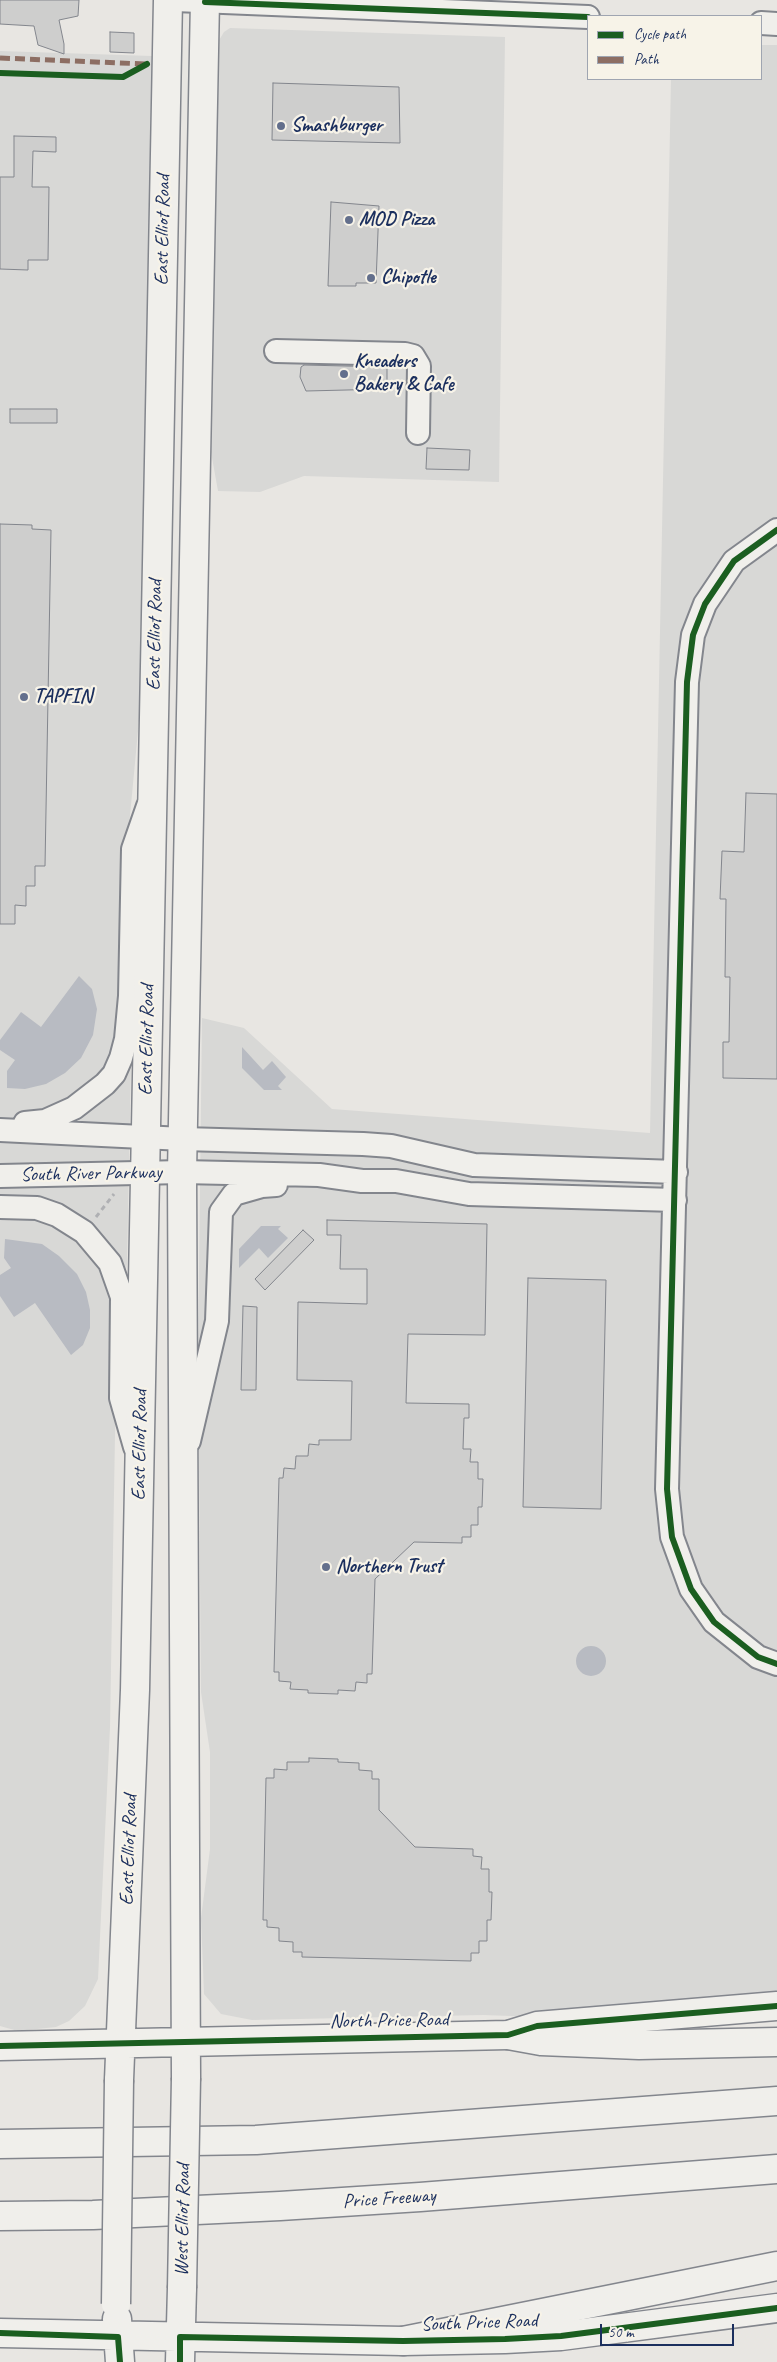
<!DOCTYPE html>
<html>
<head>
<meta charset="utf-8">
<style>
	body { margin:0 }
	#map { position:relative; width:777px; height:2362px; overflow:hidden; background:#e8e6e2; font-family:Caveat,sans-serif }
	canvas { display:block }
	.legend { position:absolute; left:587px; top:15px; width:175px; height:65px; box-sizing:border-box; background:#f7f3e8; border:1px solid #9fa5b1; margin:0; padding:6px 9px; list-style:none; font-size:15px; color:#1b2f5e }
	.legend li { display:flex; align-items:center; gap:10px; height:25px }
	.legend b { width:25px; border:1px solid #9fa5b1 }
	.scale { position:absolute; left:600px; top:2324px; width:134px; height:22px; box-sizing:border-box; border:2px solid #1b2f5e; border-top:0; padding-left:6px; font-size:15px; line-height:18px; white-space:nowrap; color:#1b2f5e; -webkit-text-stroke:4px #f7f3e8; paint-order:stroke }
</style>
</head>
<body>
<div id="map">
<canvas width="777" height="2362"></canvas>
<ul class="legend">
<li><b style="height:6px;background:#1b5e20"></b>Cycle path</li>
<li><b style="height:6px;background:#8d6e63"></b>Path</li>
</ul>
<div class="scale">50 m</div>
</div>
<script>
const context = document.querySelector('canvas').getContext('2d');
context.lineJoin = 'round';
function fillPath(path, color) {
  context.fillStyle = color;
  context.fill(path, 'evenodd');
}
function shape(rows) {
  const path = new Path2D();
  for (const r of rows) {
    if (r.length === 3) {
      path.moveTo(r[0] + r[2], r[1]);
      path.arc(r[0], r[1], r[2], 0, 2 * Math.PI);
      continue;
    }
    path.moveTo(r[0], r[1]);
    for (let i = 2; i < r.length; i += 2) path.lineTo(r[i], r[i + 1]);
  }
  return path;
}
function strokePath(path, color, width, dash) {
  context.strokeStyle = color;
  context.lineWidth = width;
  context.lineCap = dash ? 'butt' : 'round';
  context.setLineDash(dash || []);
  context.stroke(path);
}
function drawText(font, color, halo, rows, align = 'center') {
  context.font = font + ' Caveat,sans-serif';
  context.lineWidth = 4.5;
  context.setLineDash([]);
  context.textBaseline = 'middle';
  context.strokeStyle = halo;
  context.fillStyle = color;
  for (const [text, x, y, turn = 0] of rows) {
    context.save();
    context.translate(x, y);
    context.rotate((+turn || 0) * Math.PI / 180);
    context.textAlign = isNaN(turn) ? turn : align;
    if (halo) context.strokeText(text, 0, 0);
    context.fillText(text, 0, 0);
    context.restore();
  }
}
const built = shape([
	[230,28,505,37,499,482,304,476,260,492,218,491,211,452,218,42,224,32],
	[761,45,777,45,777,1997,568,2018,483,2015,252,2020,221,2014,204,1994,201,1918,210,1849,210,1752,201,1692,198,1354,202,1018,244,1028,332,1109,650,1133,671,79,761,79],
	[0,51,152,56,140,710,127,847,124,1011,131,1065,127,1264,117,1318,110,1727,98,1979,85,2006,69,2021,56,2027,18,2031,0,2026]
]);
const water = shape([
	[79,976,92,989,97,1009,93,1035,81,1058,65,1073,46,1084,25,1089,7,1088,7,1071,15,1060,0,1050,0,1040,21,1012,41,1027],
	[242,1047,263,1070,272,1061,286,1077,278,1086,282,1090,264,1090,242,1068],
	[261,1226,281,1226,278,1229,288,1238,268,1258,259,1248,239,1268,239,1249],
	[5,1239,42,1244,59,1256,77,1274,86,1292,90,1310,90,1328,83,1345,71,1355,35,1303,14,1317,0,1296,0,1275,11,1268,4,1258],
	[591,1661,15]
]);
const building = shape([
	[0,0,79,0,78,16,59,20,64,44,64,54,38,45,34,26,0,24,0,0],
	[110,32,134,33,134,53,110,52,110,32],
	[273,83,399,87,400,143,272,140,273,83],
	[14,136,56,137,56,152,33,151,32,187,49,187,48,260,28,260,28,270,0,269,0,177,14,177,14,136],
	[331,202,379,206,376,283,356,283,356,286,328,286,331,202],
	[304,365,387,367,387,389,306,391,300,377,301,367,304,365],
	[10,409,57,409,57,423,10,423,10,409],
	[427,448,470,450,469,470,426,469,427,448],
	[0,524,32,525,32,529,51,530,45,866,35,866,35,886,26,886,26,906,15,905,15,924,0,924,0,524],
	[746,793,777,794,777,1079,723,1078,723,1042,729,1042,730,977,725,977,726,899,720,899,722,851,744,852,746,793],
	[327,1220,487,1224,485,1335,408,1334,406,1403,469,1404,469,1418,464,1418,463,1449,471,1449,470,1462,478,1462,478,1479,483,1479,482,1507,478,1507,478,1525,471,1525,471,1537,462,1537,462,1543,414,1542,375,1579,372,1674,367,1674,367,1683,356,1682,355,1691,338,1690,338,1694,308,1693,308,1690,290,1689,291,1682,279,1681,279,1672,274,1672,279,1478,283,1478,284,1468,295,1469,296,1456,308,1456,309,1444,319,1445,319,1440,351,1440,352,1381,297,1380,298,1302,367,1304,367,1269,340,1269,341,1235,327,1235,327,1220],
	[303,1230,314,1240,265,1290,255,1279,303,1230],
	[528,1278,606,1280,601,1509,523,1507,528,1278],
	[243,1306,257,1307,256,1390,241,1390,243,1306],
	[309,1758,338,1759,338,1762,359,1763,359,1770,372,1771,372,1779,379,1779,379,1810,415,1847,473,1849,473,1856,482,1857,481,1869,489,1869,489,1892,492,1892,491,1920,487,1920,487,1941,479,1941,479,1953,471,1953,471,1961,302,1957,302,1952,293,1952,293,1942,279,1941,279,1928,267,1927,267,1920,263,1920,266,1778,274,1778,274,1769,287,1770,287,1762,309,1762,309,1758]
]);
const path = shape([
	[96,1217,114,1194]
]);
const minor = shape([
	[175,0,588,17],
	[761,23,777,24],
	[276,351,405,354,413,356,419,366,418,433],
	[777,530,734,561,705,604,693,635,687,682,667,1489,672,1537,691,1589,714,1622,758,1657,777,1664],
	[25,1123,45,1121,74,1108,105,1084,114,1074,121,1058,126,1039,130,996,133,849,148,806],
	[0,1130,183,1139,363,1144,391,1146,474,1165,676,1172],
	[0,1176,182,1172,319,1175,362,1181,396,1181,469,1194,675,1200],
	[0,1207,37,1208,57,1215,84,1232,110,1263,122,1297,121,1398,135,1447],
	[189,1441,217,1321,221,1212,234,1194,262,1186,276,1185]
]);
const major = shape([
	[0,2046,508,2035,537,2026,777,2006],
	[186,2078,182,1172,205,0],
	[119,2080,135,1690,168,0],
	[117,2319,120,2362],
	[0,2333,403,2341,505,2339,561,2336,777,2308],
	[180,2362,182,2288]
]);
const highway = shape([
	[508,2035,541,2041,639,2045,777,2042],
	[0,2144,256,2140,777,2101],
	[0,2216,93,2215,280,2206,420,2197,777,2169],
	[403,2341,777,2266]
]);
const majorBridge = shape([
	[182,2288,186,2078],
	[116,2304,119,2080]
]);
const quiet = shape([
	[0,58,145,64]
]);
const cycleway = shape([
	[205,2,588,17],
	[0,73,123,77,147,64],
	[777,530,734,561,705,604,693,635,687,682,667,1489,672,1537,691,1589,714,1622,758,1657,777,1664],
	[0,2046,508,2035,537,2026,777,2006],
	[0,2333,118,2337,120,2362],
	[180,2362,180,2337,403,2341,505,2339,561,2336,777,2308]
]);
const markers = [
	[281,126,5,"#636f8c"],
	[349,220,5,"#636f8c"],
	[371,278,5,"#636f8c"],
	[344,374,5,"#636f8c"],
	[24,697,5,"#636f8c"],
	[326,1567,5,"#636f8c"]
];
const poiNames = [
	["Smashburger",291,126],
	["MOD Pizza",359,220],
	["Chipotle",381,278],
	["Kneaders",354,362],
	["Bakery & Cafe",354,385],
	["TAPFIN",34,697],
	["Northern Trust",336,1567]
];
const streetNames = [
	["East Elliot Road",163,230,-89],
	["East Elliot Road",155,635,-89],
	["East Elliot Road",147,1040,-89],
	["South River Parkway",91,1174,-1],
	["East Elliot Road",140,1445,-89],
	["East Elliot Road",129,1850,-88],
	["North Price Road",389,2021,-1],
	["Price Freeway",389,2199,-4],
	["West Elliot Road",183,2220,-89],
	["South Price Road",479,2323,-2]
];
fillPath(built, '#d8d8d6');
fillPath(water, '#b8bbc2');
fillPath(building, '#cececd');
strokePath(building, '#83868d', 1);
strokePath(minor, '#83868d', 26);
strokePath(major, '#83868d', 31);
strokePath(highway, '#83868d', 31);
strokePath(path, '#afb0b3', 3, [5, 4]);
strokePath(minor, '#f0efeb', 22);
strokePath(major, '#f0efeb', 28);
strokePath(highway, '#f0efeb', 28);
strokePath(majorBridge, '#83868d', 31, []);
strokePath(majorBridge, '#f0efeb', 28);
strokePath(quiet, '#8d6e63', 5, [10, 5]);
strokePath(cycleway, '#1b5e20', 6);
for (const [x, y, r, color] of markers) {
  const dot = new Path2D();
  dot.arc(x, y, r, 0, 2 * Math.PI);
  context.fillStyle = color;
  context.fill(dot);
  strokePath(dot, '#f7f3e8', 2);
}
drawText('bold 20px', '#1b2f5e', '#f7f3e8', poiNames, 'left');
drawText('20px', '#1b2f5e', '#f7f3e8', streetNames);
</script>
</body>
</html>
